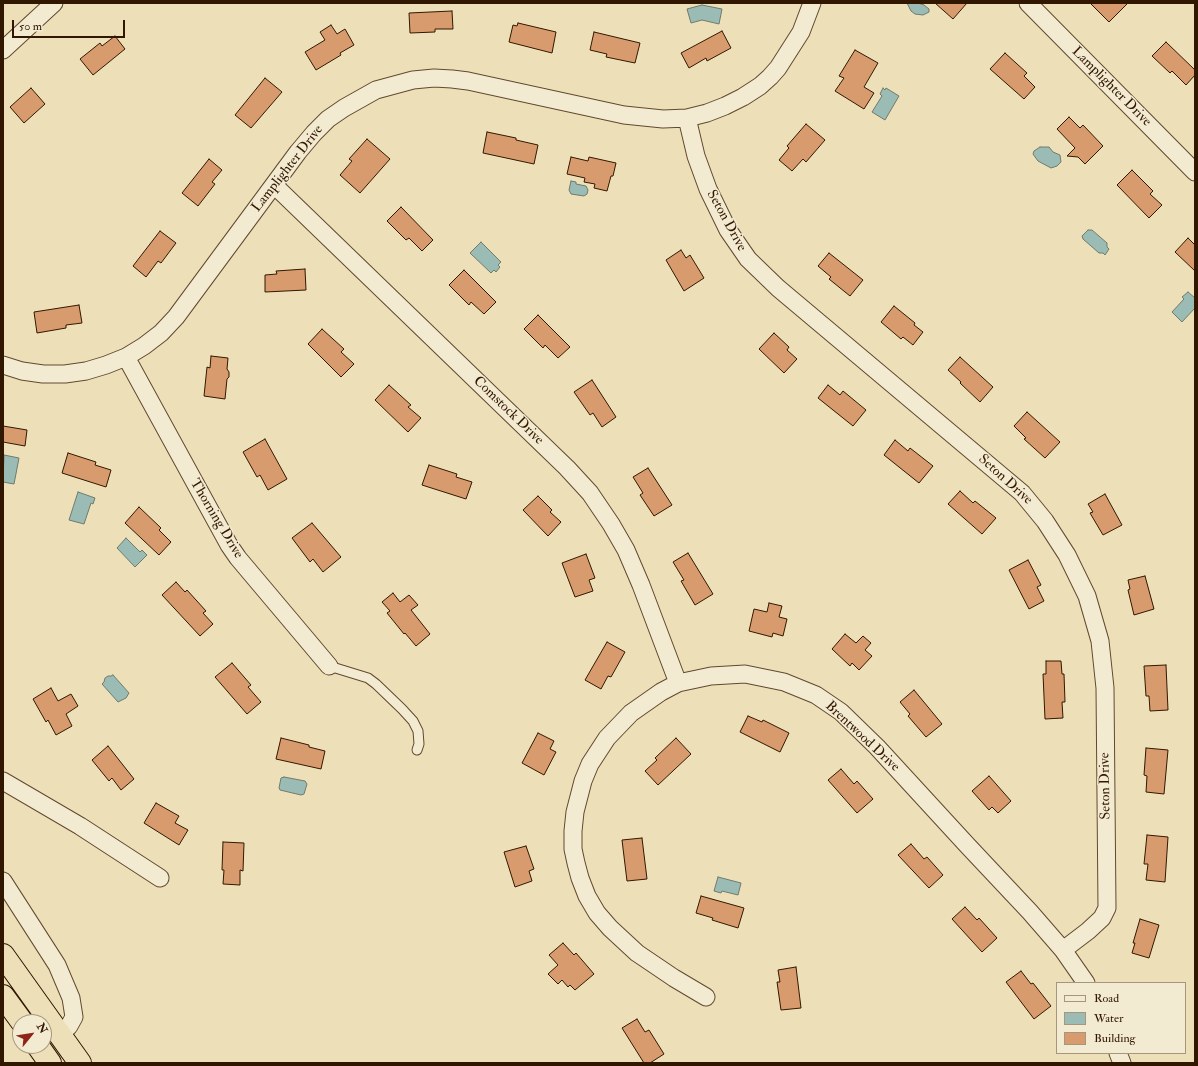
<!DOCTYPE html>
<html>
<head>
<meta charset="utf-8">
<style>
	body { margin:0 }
	#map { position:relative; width:1198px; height:1066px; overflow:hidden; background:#ede0b8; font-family:"IM FELL Double Pica",serif }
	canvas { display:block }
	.frame { position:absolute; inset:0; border:4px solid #321700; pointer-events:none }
	.legend { position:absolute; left:1056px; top:982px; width:130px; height:72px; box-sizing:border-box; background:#f3ebd1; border:1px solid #a6967d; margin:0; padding:5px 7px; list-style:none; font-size:12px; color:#321700 }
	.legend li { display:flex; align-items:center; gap:8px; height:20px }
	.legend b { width:20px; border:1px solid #a6967d }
	.north { position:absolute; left:12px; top:1014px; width:40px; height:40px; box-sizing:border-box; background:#f3ebd1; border:1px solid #a6967d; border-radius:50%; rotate:60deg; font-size:11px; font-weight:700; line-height:16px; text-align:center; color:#321700 }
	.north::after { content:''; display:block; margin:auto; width:14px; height:18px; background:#8f2418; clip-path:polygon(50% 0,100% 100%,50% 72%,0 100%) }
	.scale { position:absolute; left:12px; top:20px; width:113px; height:18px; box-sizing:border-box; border:2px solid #321700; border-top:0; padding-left:5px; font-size:12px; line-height:14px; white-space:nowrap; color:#321700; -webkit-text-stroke:3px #f3ebd1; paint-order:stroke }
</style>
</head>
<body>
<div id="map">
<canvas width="1198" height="1066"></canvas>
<div class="frame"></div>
<ul class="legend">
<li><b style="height:5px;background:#f3ebd1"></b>Road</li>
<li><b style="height:11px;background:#9abcb5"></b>Water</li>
<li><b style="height:11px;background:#d79b6e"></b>Building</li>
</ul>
<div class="north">N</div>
<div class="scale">50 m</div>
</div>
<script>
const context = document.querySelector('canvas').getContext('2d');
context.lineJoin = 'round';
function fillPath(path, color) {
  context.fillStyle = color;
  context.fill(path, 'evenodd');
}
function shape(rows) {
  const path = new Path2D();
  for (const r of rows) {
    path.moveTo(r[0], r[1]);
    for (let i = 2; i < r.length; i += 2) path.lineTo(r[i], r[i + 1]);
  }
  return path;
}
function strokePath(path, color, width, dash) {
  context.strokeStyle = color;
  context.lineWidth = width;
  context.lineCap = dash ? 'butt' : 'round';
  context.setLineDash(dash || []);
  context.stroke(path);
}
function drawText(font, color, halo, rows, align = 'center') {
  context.font = font + ' "IM FELL Double Pica",serif';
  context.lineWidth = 3;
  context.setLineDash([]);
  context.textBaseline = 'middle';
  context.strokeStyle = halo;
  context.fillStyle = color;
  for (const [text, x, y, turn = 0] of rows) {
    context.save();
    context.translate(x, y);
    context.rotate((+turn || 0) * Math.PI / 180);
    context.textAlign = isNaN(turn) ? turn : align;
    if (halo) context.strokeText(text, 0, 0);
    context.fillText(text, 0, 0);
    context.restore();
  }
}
const water = shape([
	[907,3,918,3,924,5,929,9,929,12,923,15,915,14,911,11,907,3],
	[702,5,722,9,719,24,702,20,691,23,687,9,702,5],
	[883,88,885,90,886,88,899,96,885,120,872,112,882,96,880,94,883,88],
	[1040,147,1049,147,1053,152,1060,155,1061,162,1057,166,1051,168,1038,161,1033,154,1034,151,1040,147],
	[571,181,576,182,576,184,586,186,588,190,587,194,584,196,571,194,569,190,571,181],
	[1088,230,1092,230,1107,243,1107,247,1109,249,1105,255,1103,253,1099,253,1083,239,1082,236,1088,230],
	[481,242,501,262,498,265,500,267,496,272,494,270,491,273,470,253,481,242],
	[1188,292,1195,298,1195,308,1182,322,1172,312,1184,299,1182,297,1188,292],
	[4,455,19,458,14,484,3,482,4,455],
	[78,492,95,498,93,504,91,503,84,524,69,520,78,492],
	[126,538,140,552,142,550,147,555,135,567,117,548,126,538],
	[113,675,129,693,126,698,118,702,102,684,104,682,105,678,108,676,111,676,113,675],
	[284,777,305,781,307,784,304,794,301,795,280,790,279,788,281,778,284,777],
	[718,877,741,883,738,895,722,891,721,893,714,891,718,877]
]);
const building = shape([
	[935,3,967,3,953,19,935,3],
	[1090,3,1128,3,1109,22,1090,3],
	[452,11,453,29,435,29,435,32,410,33,409,13,452,11],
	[518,23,556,32,552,53,509,42,513,25,517,26,518,23],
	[331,25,337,34,345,29,354,45,340,53,341,55,316,70,305,52,325,40,320,32,331,25],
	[722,31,731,48,707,61,706,58,689,68,681,53,722,31],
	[594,32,640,43,635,63,606,57,607,54,590,50,594,32],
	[115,36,125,49,93,75,80,59,100,43,102,46,115,36],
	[1166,42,1195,70,1195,75,1186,85,1172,71,1170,73,1152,56,1166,42],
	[855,50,878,63,864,87,874,93,864,109,835,91,844,78,839,76,855,50],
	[1005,53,1027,73,1024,76,1035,87,1024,99,990,69,1005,53],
	[265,78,282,92,251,128,235,115,265,78],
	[31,88,45,104,24,123,10,107,31,88],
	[1069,117,1080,128,1083,125,1103,146,1085,164,1078,157,1067,156,1075,148,1057,129,1069,117],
	[806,124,825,140,806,162,803,159,792,171,779,160,789,148,787,146,806,124],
	[487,132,516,138,516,140,538,145,534,164,483,153,487,132],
	[367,139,390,159,360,193,340,175,352,161,349,159,367,139],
	[571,157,588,161,589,157,616,163,613,176,611,176,607,191,594,188,595,184,584,182,585,178,567,174,571,157],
	[209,159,222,170,212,182,215,184,198,206,182,193,209,159],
	[1132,170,1153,191,1150,194,1162,205,1149,218,1117,185,1132,170],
	[401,207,433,240,422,251,409,238,406,240,387,221,401,207],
	[160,231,176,243,161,263,158,261,146,277,133,266,160,231],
	[1188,238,1195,245,1195,271,1175,252,1188,238],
	[681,250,686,258,690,255,704,278,684,291,666,260,681,250],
	[829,253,863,280,850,296,829,279,831,277,818,266,829,253],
	[305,269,306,290,265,292,265,275,277,274,276,271,305,269],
	[464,270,496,302,484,314,471,302,469,305,449,285,464,270],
	[79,305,82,323,66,325,66,328,37,333,34,312,79,305],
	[894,306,915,323,914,325,923,332,913,345,903,337,901,339,881,322,894,306],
	[538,315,570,347,558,358,545,345,543,348,524,329,538,315],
	[322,329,344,349,341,352,354,364,341,377,308,344,322,329],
	[774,333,789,347,787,350,797,359,784,373,759,349,774,333],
	[211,356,228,358,227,369,229,372,229,377,227,379,225,399,204,396,207,367,210,368,211,356],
	[960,357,993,387,980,402,960,383,961,382,948,370,960,357],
	[592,380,616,417,602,427,593,413,590,415,574,392,592,380],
	[389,385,411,405,408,407,421,418,408,432,375,400,389,385],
	[828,385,840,395,843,391,866,410,853,426,818,398,828,385],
	[1027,412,1060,442,1045,458,1024,439,1026,438,1014,426,1027,412],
	[3,426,27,430,25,446,3,442,3,426],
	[265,439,287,479,268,490,260,475,257,477,243,452,265,439],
	[895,440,908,451,910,448,933,466,919,483,884,455,895,440],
	[68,453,96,462,95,465,111,470,106,487,62,473,68,453],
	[429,465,457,474,456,477,472,482,466,499,422,485,429,465],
	[648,468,672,505,654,516,640,495,643,493,633,477,648,468],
	[960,491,973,503,975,501,996,518,982,534,948,504,960,491],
	[1105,494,1122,525,1103,535,1090,513,1093,512,1088,504,1105,494],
	[538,496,552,510,550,512,561,522,548,536,523,510,538,496],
	[139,507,161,528,159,530,171,542,159,555,125,523,139,507],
	[312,523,341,557,323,572,313,559,310,562,292,538,312,523],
	[688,553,713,594,695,605,681,581,684,580,673,562,688,553],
	[586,554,595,578,589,580,593,591,575,597,562,563,586,554],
	[1028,560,1041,585,1037,587,1044,601,1029,609,1009,570,1028,560],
	[1145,576,1154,609,1134,615,1128,590,1130,589,1128,580,1145,576],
	[176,582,185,592,187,590,206,611,203,613,213,624,200,636,162,595,176,582],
	[393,593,400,602,409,595,418,605,411,610,430,634,416,646,405,633,404,634,387,613,390,611,382,602,393,593],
	[769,603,782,606,779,617,787,619,783,636,773,633,772,637,749,631,754,609,767,612,769,603],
	[845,634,856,643,863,636,871,643,865,650,872,656,859,670,852,663,850,666,832,649,845,634],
	[607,642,625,652,611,677,608,676,601,689,585,680,607,642],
	[1046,661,1061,661,1062,674,1064,674,1065,702,1062,702,1063,718,1045,719,1043,674,1046,674,1046,661],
	[232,663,251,685,248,687,261,702,247,714,215,677,232,663],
	[1166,665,1168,710,1150,711,1149,696,1146,696,1144,666,1166,665],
	[51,688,58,701,71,694,78,706,66,714,72,726,56,735,48,720,46,722,33,699,51,688],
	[914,690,942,724,926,737,908,716,910,714,900,702,914,690],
	[748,716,762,722,763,720,789,733,780,752,740,732,748,716],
	[538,733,554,741,550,749,556,752,544,775,522,763,538,733],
	[281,738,309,745,309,747,325,751,321,769,276,759,281,738],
	[676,738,691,754,658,785,645,771,657,760,655,758,676,738],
	[108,746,134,779,121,790,112,778,109,781,92,760,108,746],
	[1146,748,1168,750,1164,794,1146,792,1147,776,1144,775,1146,748],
	[841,769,854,784,857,781,873,799,857,813,828,780,841,769],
	[989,776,1011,801,998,813,992,807,989,810,972,791,989,776],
	[156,803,179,816,175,823,188,830,179,845,144,823,156,803],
	[1147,835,1168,837,1165,882,1146,880,1148,864,1144,864,1147,835],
	[642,838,647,879,627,881,622,840,642,838],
	[223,842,244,843,243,871,240,870,240,885,223,884,224,870,222,870,223,842],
	[911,844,924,859,927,857,943,875,929,888,898,855,911,844],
	[526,846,534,869,529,871,532,881,515,887,504,852,526,846],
	[701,896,744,908,738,928,712,920,713,918,696,913,701,896],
	[965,907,977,920,979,918,997,938,982,952,952,919,965,907],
	[1140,919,1159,925,1149,958,1132,953,1135,943,1133,943,1140,919],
	[563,943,574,955,576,953,594,974,575,990,570,985,568,987,562,980,558,984,548,974,558,965,549,955,563,943],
	[796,967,801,1008,781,1010,777,982,780,982,778,970,796,967],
	[1021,971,1031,984,1033,983,1051,1006,1034,1019,1006,982,1021,971],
	[637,1019,645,1032,649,1030,664,1054,650,1063,644,1063,622,1028,637,1019]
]);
const lane = shape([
	[329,666,368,678,376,684,402,709,413,721,418,731,419,744,417,750]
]);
const street = shape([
	[1028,3,1195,172],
	[3,50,54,3],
	[687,118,696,156,708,189,728,230,748,259,778,288,1022,493,1045,521,1067,555,1087,596,1100,641,1105,688,1107,908,1102,918,1088,931,1063,950],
	[274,185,567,468,590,493,611,524,626,550,641,585,678,683],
	[126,357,229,545,238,558,329,666],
	[3,365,22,371,43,374,65,374,86,371,106,365,126,357,144,346,161,333,176,317,298,152,314,133,328,119,344,108,376,90,413,80,434,78,452,79,468,81,624,115,663,119,687,118,707,113,725,106,743,97,760,86,770,77,778,68,801,32,812,3],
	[3,781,80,826,160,878],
	[3,881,57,965,71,998,74,1017,69,1026,60,1035],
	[706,997,674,978,637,953,610,928,597,913,587,896,580,878,576,863,573,849,573,831,575,812,583,781,590,764,607,738,631,713,661,692,678,683,711,676,745,674,784,682,816,695,841,712,877,747,967,845,1030,912,1063,950,1086,983],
	[1118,1053,1122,1063]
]);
const highway = shape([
	[3,955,80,1063],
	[3,996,22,1022],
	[38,1046,50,1063]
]);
const streetNames = [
	["Lamplighter Drive",1111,87,45],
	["Lamplighter Drive",288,169,-52],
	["Seton Drive",726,221,61],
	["Comstock Drive",508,411,44],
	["Seton Drive",1005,480,42],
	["Thorning Drive",216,519,59],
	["Brentwood Drive",862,737,43],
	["Seton Drive",1106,786,-91]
];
fillPath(water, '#9abcb5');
strokePath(water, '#707a6d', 1);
fillPath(building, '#d79b6e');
strokePath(building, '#321700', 1);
strokePath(lane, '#61492e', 11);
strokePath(street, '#61492e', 19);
strokePath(highway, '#321700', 24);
strokePath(lane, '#f3ebd1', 9);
strokePath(street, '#f3ebd1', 17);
strokePath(highway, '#ede0b8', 22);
drawText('14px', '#321700', '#f3ebd1', streetNames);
</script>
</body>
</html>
